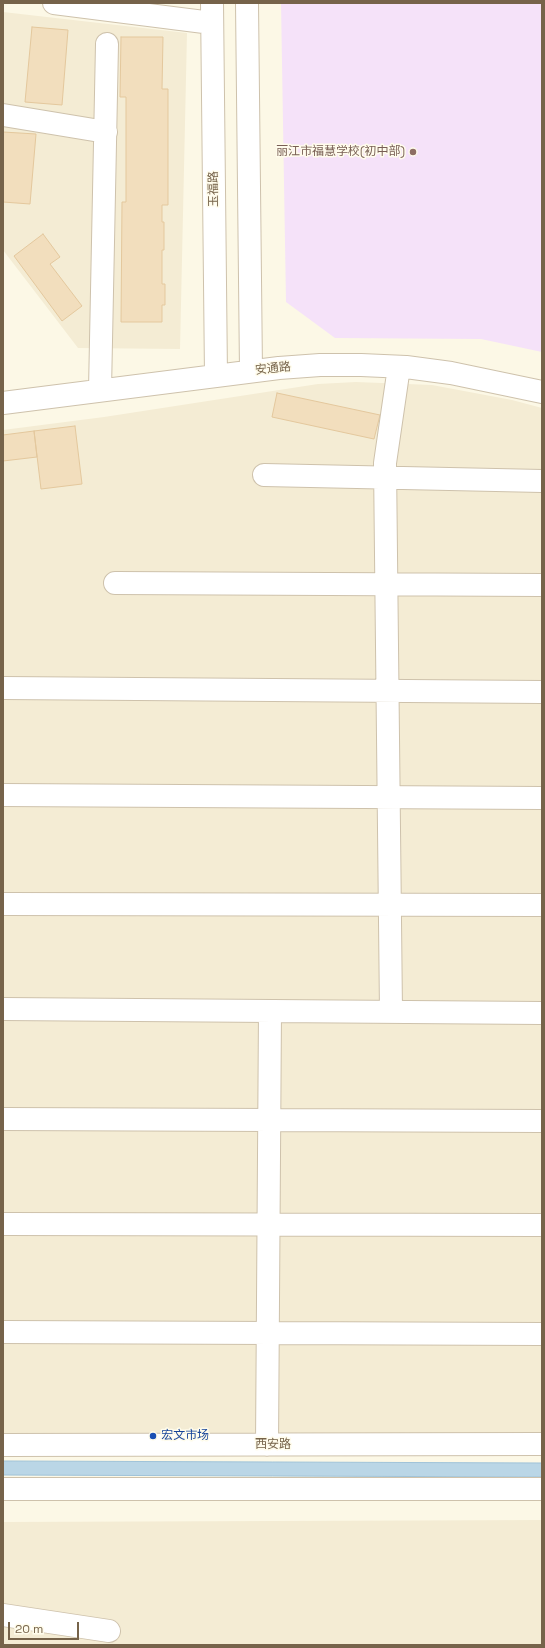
<!DOCTYPE html>
<html>
<head>
<meta charset="utf-8">
<style>
	body { margin:0 }
	#map { position:relative; width:545px; height:1648px; overflow:hidden; background:#fcf8e6; font-family:"Space Grotesk",sans-serif }
	canvas { display:block }
	.frame { position:absolute; inset:0; border:4px solid #76634a; pointer-events:none }
	.scale { position:absolute; left:8px; top:1622px; width:71px; height:18px; box-sizing:border-box; border:2px solid #76634a; border-top:0; padding-left:5px; font-size:12px; line-height:14px; white-space:nowrap; color:#76634a; -webkit-text-stroke:3px #fffcec; paint-order:stroke }
</style>
</head>
<body>
<div id="map">
<canvas width="545" height="1648"></canvas>
<div class="frame"></div>
<div class="scale">20 m</div>
</div>
<script>
const context = document.querySelector('canvas').getContext('2d');
context.lineJoin = 'round';
function fillPath(path, color) {
  context.fillStyle = color;
  context.fill(path, 'evenodd');
}
function shape(rows) {
  const path = new Path2D();
  for (const r of rows) {
    path.moveTo(r[0], r[1]);
    for (let i = 2; i < r.length; i += 2) path.lineTo(r[i], r[i + 1]);
  }
  return path;
}
function strokePath(path, color, width, dash) {
  context.strokeStyle = color;
  context.lineWidth = width;
  context.lineCap = dash ? 'butt' : 'round';
  context.setLineDash(dash || []);
  context.stroke(path);
}
function drawText(font, color, halo, rows, align = 'center') {
  context.font = font + ' "Space Grotesk","Noto Sans SC",sans-serif';
  context.lineWidth = 3;
  context.setLineDash([]);
  context.textBaseline = 'middle';
  context.strokeStyle = halo;
  context.fillStyle = color;
  for (const [text, x, y, turn = 0] of rows) {
    context.save();
    context.translate(x, y);
    context.rotate((+turn || 0) * Math.PI / 180);
    context.textAlign = isNaN(turn) ? turn : align;
    if (halo) context.strokeText(text, 0, 0);
    context.fillText(text, 0, 0);
    context.restore();
  }
}
const residential = shape([
	[3,12,187,33,180,349,78,348,3,250],
	[356,382,432,385,512,400,542,408,542,1434,3,1435,3,430,104,417,318,384],
	[542,1520,542,1645,3,1645,3,1522]
]);
const education = shape([
	[281,3,542,3,542,352,481,339,335,338,286,302]
]);
const water = shape([
	[3,1461,542,1463,542,1477,3,1475,3,1461]
]);
const building = shape([
	[32,27,68,30,62,105,25,102,32,27],
	[121,37,163,37,162,89,168,89,168,205,162,205,162,222,164,222,164,250,162,250,162,284,165,284,165,305,162,305,162,322,121,322,122,202,126,202,126,97,120,97,121,37],
	[3,132,36,134,30,204,3,202,3,132],
	[43,234,60,257,50,264,82,306,62,321,14,256,43,234],
	[277,393,380,415,374,439,272,417,277,393],
	[75,426,82,484,41,489,34,431,75,426],
	[34,431,37,457,3,461,3,435,34,431]
]);
const minor = shape([
	[54,3,212,23],
	[212,3,216,376],
	[247,3,251,371],
	[3,115,106,132],
	[100,390,107,44],
	[3,403,279,368,320,365,361,365,406,367,451,373,542,392],
	[264,475,542,481],
	[115,583,542,585],
	[3,688,542,692],
	[3,795,542,798],
	[3,904,542,905],
	[3,1009,542,1013],
	[391,1012,385,463,399,367],
	[3,1119,542,1121],
	[3,1224,542,1225],
	[3,1332,542,1334],
	[3,1445,542,1444],
	[267,1445,270,1011],
	[3,1489,542,1489],
	[3,1615,109,1631]
]);
const markers = [
	[413,152,4,"#8d6e63"],
	[153,1436,4,"#1a4fb4"]
];
const educationNames = [
	["丽江市福慧学校(初中部)",405,152]
];
const streetNames = [
	["玉福路",214,189,-91],
	["安通路",273,369,-6],
	["西安路",273,1445]
];
const transitNames = [
	["宏文市场",161,1436]
];
fillPath(residential, '#f4ecd4');
fillPath(education, '#f5e2f9');
fillPath(water, '#bad6e6');
strokePath(water, '#a0c3d8', 1);
fillPath(building, '#f2debd');
strokePath(building, '#e4c89d', 1);
strokePath(minor, '#cec2ac', 24);
strokePath(minor, '#fff', 22);
for (const [x, y, r, color] of markers) {
  const dot = new Path2D();
  dot.arc(x, y, r, 0, 2 * Math.PI);
  context.fillStyle = color;
  context.fill(dot);
  strokePath(dot, '#fffcec', 1.5);
}
drawText('12px', '#785e54', '#fffcec', educationNames, 'right');
drawText('12px', '#76634a', '#fffcec', streetNames);
drawText('12px', '#164399', '#fffcec', transitNames, 'left');
</script>
</body>
</html>
